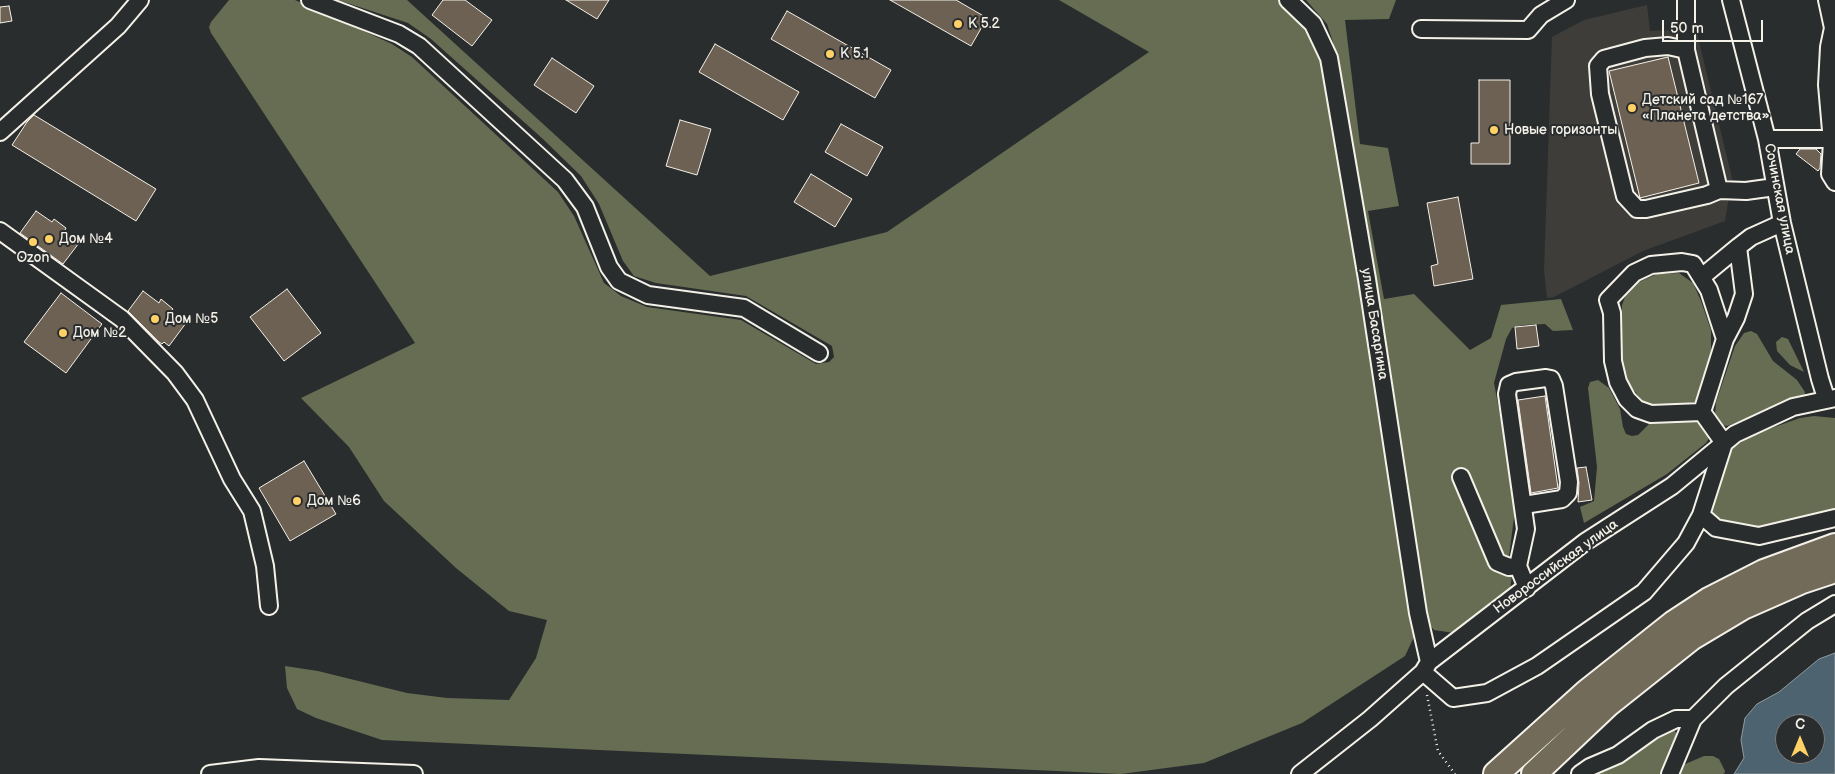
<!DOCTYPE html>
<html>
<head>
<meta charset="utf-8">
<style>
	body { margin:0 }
	#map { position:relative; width:1835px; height:774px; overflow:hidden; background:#2a2d2e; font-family:"Balsamiq Sans",sans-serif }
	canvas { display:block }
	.north { position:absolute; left:1775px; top:714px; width:50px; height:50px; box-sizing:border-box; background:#2a2d2e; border:1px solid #7b7b78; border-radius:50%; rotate:0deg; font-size:14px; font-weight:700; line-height:20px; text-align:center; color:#f4f1e8 }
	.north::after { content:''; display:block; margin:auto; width:18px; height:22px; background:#ffd166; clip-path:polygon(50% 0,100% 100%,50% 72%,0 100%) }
	.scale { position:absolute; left:1662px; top:20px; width:101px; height:22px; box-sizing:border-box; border:2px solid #f4f1e8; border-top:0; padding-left:6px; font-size:15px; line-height:18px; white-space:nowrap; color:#f4f1e8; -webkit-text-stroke:4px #2a2d2e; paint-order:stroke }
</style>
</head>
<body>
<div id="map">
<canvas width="1835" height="774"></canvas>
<div class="north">С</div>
<div class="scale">50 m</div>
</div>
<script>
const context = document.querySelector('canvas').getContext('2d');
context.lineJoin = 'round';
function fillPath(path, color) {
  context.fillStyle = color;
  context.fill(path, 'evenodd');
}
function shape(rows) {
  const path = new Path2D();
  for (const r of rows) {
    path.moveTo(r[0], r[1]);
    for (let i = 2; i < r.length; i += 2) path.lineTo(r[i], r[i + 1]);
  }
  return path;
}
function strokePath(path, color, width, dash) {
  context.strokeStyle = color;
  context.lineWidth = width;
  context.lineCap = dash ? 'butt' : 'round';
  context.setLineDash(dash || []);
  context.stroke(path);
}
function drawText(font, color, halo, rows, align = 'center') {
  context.font = font + ' "Balsamiq Sans",sans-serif';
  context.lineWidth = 4;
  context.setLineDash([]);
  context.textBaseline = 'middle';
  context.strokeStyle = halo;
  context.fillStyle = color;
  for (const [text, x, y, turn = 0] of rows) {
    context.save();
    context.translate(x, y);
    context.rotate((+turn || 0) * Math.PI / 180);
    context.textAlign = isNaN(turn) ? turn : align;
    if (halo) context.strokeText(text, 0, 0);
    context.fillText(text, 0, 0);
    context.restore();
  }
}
const built = shape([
	[1647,5,1650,31,1696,29,1732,178,1725,221,1643,251,1554,297,1547,298,1544,270,1552,37,1584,20]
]);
const green = shape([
	[229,0,295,0,392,44,412,57,558,192,574,216,604,283,621,296,647,307,741,320,816,364,829,362,834,357,832,346,746,296,656,283,634,276,623,261,599,204,581,176,543,139,431,39,408,23,338,0,407,0,710,276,887,232,1149,52,1059,0,1285,0,1309,27,1324,54,1421,622,1405,656,1302,723,1204,763,1121,774,382,740,316,718,297,709,287,688,285,666,318,671,407,693,447,698,509,700,536,658,547,620,509,611,456,568,384,501,349,447,301,398,415,343,211,33,209,27,211,22],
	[1306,0,1396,0,1389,19,1345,20,1360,144,1388,148,1399,206,1368,211,1384,299,1414,294,1470,350,1491,338,1501,305,1561,299,1573,330,1553,331,1545,324,1523,325,1512,328,1506,339,1494,383,1515,495,1515,510,1509,556,1512,575,1510,590,1454,633,1434,630,1428,623,1421,595,1399,435,1333,42,1327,24],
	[1679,273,1693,283,1701,301,1711,330,1711,354,1698,400,1693,404,1652,405,1641,400,1625,378,1622,359,1622,305,1625,297,1639,282,1657,274],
	[1751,331,1757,334,1773,361,1797,380,1805,392,1804,398,1727,426,1722,425,1715,416,1716,402,1735,346,1744,333],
	[1782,337,1788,339,1804,372,1790,365,1777,351,1776,342],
	[1598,380,1609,388,1620,409,1623,427,1626,434,1632,436,1638,435,1649,424,1667,420,1699,420,1711,435,1706,443,1667,474,1584,523,1580,507,1594,501,1597,467,1588,388,1590,382],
	[1814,416,1835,418,1835,511,1759,529,1721,523,1712,514,1711,507,1727,452,1752,435,1800,418],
	[1666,730,1674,730,1677,734,1677,741,1661,774,1590,774],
	[1704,756,1713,756,1719,759,1725,771,1724,774,1678,774,1683,765]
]);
const water = shape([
	[1835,653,1835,774,1734,774,1744,758,1741,740,1745,718,1757,704,1779,692,1819,659,1835,653],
	[1785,724,1815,724,1815,754,1785,754,1785,724]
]);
const building = shape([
	[443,0,465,0,492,20,472,46,432,15,443,0],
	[566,0,609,0,597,19,566,0],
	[890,0,956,0,987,18,971,46,890,0],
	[9,6,12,21,0,23,0,7,9,6],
	[787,11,891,70,875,98,771,39,787,11],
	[715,44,799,92,783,120,699,72,715,44],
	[1668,57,1699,183,1640,198,1609,71,1668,57],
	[552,58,594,86,576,113,534,85,552,58],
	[1479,80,1510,80,1510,164,1471,164,1471,143,1479,143,1479,80],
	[34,115,156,189,136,221,12,145,27,122,34,115],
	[680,120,711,129,697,175,666,166,680,120],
	[841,124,883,147,867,176,825,152,841,124],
	[1800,149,1816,149,1821,154,1820,168,1818,171,1796,154,1800,149],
	[811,174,852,199,835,227,794,202,811,174],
	[1458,197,1473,279,1434,286,1431,266,1438,264,1427,203,1458,197],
	[36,211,52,222,54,219,66,228,64,232,79,243,63,264,20,233,36,211],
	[287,289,321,333,284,361,250,317,287,289],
	[143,291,159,303,161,299,173,309,171,312,186,323,169,346,164,342,162,344,159,342,128,311,143,291],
	[61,293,102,324,66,373,24,342,61,293],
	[1536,325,1539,346,1517,349,1515,327,1536,325],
	[1545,396,1558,488,1531,493,1518,400,1545,396],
	[304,461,336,514,290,541,259,488,304,461],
	[1586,467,1592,500,1578,502,1579,483,1577,468,1586,467]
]);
const path = shape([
	[1427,695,1438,751,1455,774]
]);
const minor = shape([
	[310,0,399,34,419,46,565,180,585,207,609,267,619,281,648,295,744,308,819,353],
	[1288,0,1313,24,1329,58,1367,279,1418,613,1429,662],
	[1686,0,1686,50,1668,46,1645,48,1604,59,1598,66,1600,94,1625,196,1637,209,1646,209,1707,195,1719,190,1746,191,1775,187],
	[1731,0,1767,139,1782,223,1820,379,1826,398],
	[1827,0,1833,28,1829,47,1827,85,1832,142,1830,174,1835,182],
	[1421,29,1528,30,1541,15,1566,0],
	[1686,50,1719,190],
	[0,132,118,26,140,0],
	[1767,139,1826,139],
	[0,231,122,319,175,373,195,400,232,479,252,511,265,566,269,606],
	[1703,276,1738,247],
	[1702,412,1651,414,1637,409,1627,399,1618,382,1613,361,1612,313,1608,300,1634,273,1651,265,1682,262,1693,264,1709,290,1725,339],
	[1461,477,1497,562,1509,567,1518,566],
	[1524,505,1562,499,1568,493,1569,482,1554,386,1551,379,1546,378,1516,382,1509,385,1507,394,1526,529,1518,566,1527,588],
	[1701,515,1716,528,1759,536,1835,518],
	[1423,672,1453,698,1487,693,1537,666,1644,592,1686,543,1701,515,1724,443,1702,412,1725,339,1736,318,1744,294,1738,247,1751,237,1782,223],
	[210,774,259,768,414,774],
	[1300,774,1370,719,1423,672,1429,662,1585,542,1672,486,1735,434,1793,407,1835,398],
	[1580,774,1590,767,1618,755,1653,730,1676,719,1693,719],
	[1670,774,1693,719,1726,686,1807,621,1835,604]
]);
const highway = shape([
	[1496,774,1587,692,1674,623,1709,600,1764,572,1835,546],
	[1534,774,1608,704,1691,638,1743,607,1802,581,1835,570]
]);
const markers = [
	[958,24,5,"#ffd166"],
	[830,54,5,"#ffd166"],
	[1632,108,5,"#ffd166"],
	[1494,130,5,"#ffd166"],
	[49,239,5,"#ffd166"],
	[33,242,5,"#ffd166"],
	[155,319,5,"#ffd166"],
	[63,333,5,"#ffd166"],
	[297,501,5,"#ffd166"]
];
const poiNames = [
	["К 5.2",968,24],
	["К 5.1",840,54],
	["Детский сад №167",1642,100],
	["«Планета детства»",1642,116],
	["Новые горизонты",1504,130],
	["Дом №4",59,239],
	["Ozon",33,258,"center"],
	["Дом №5",165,319],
	["Дом №2",73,333],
	["Дом №6",307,501]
];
const streetNames = [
	["Сочинская улица",1779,199,79],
	["улица Басаргина",1374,324,81],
	["Новороссийская улица",1556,567,-36]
];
fillPath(built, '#3e3d39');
fillPath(green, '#666d52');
fillPath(water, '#4d6370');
strokePath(water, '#909ca0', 1);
fillPath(building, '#6d6153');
strokePath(building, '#f4f1e8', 1);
strokePath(minor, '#f4f1e8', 20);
strokePath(highway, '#f4f1e8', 28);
strokePath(path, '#f4f1e8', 2.5, [1, 4]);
strokePath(minor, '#2a2d2e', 16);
strokePath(highway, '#736b5a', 24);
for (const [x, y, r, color] of markers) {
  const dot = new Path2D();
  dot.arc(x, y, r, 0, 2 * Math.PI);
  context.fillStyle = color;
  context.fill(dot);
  strokePath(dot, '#2a2d2e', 2);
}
drawText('14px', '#f4f1e8', '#2a2d2e', poiNames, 'left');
drawText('14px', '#f4f1e8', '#2a2d2e', streetNames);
</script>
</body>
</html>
